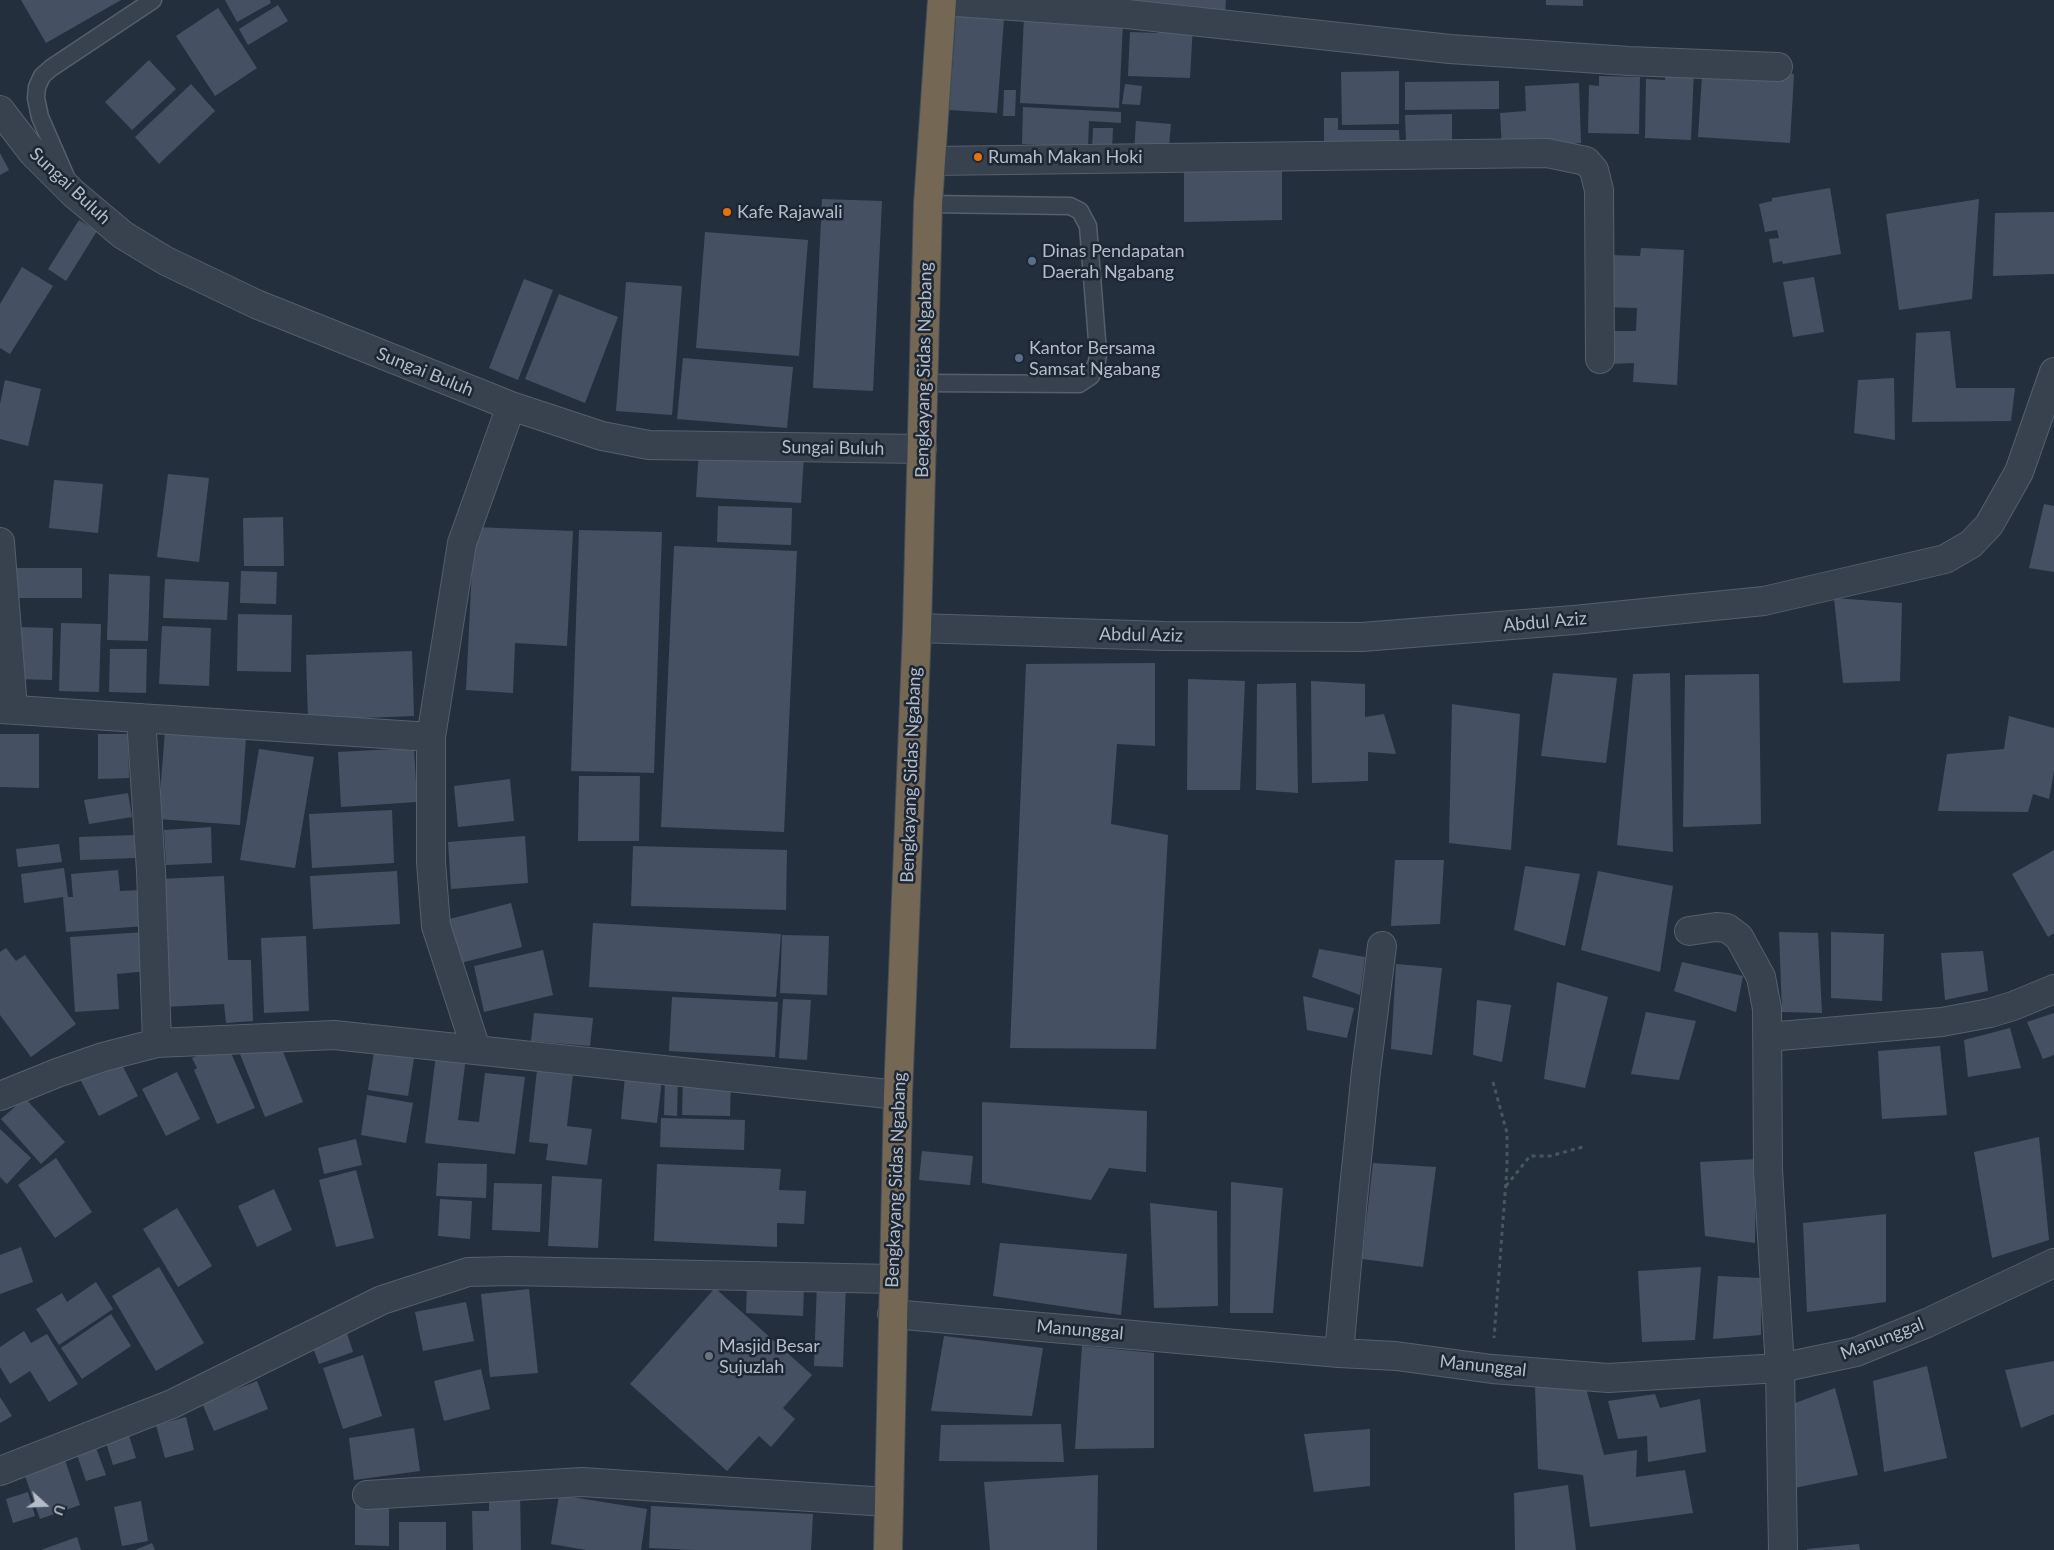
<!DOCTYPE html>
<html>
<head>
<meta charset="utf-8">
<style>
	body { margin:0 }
	#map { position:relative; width:2054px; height:1550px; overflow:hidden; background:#242f3e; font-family:Lato,sans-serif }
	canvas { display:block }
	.north { position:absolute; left:20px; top:1480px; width:50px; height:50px; -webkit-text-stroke:4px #1d2633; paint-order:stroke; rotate:110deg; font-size:14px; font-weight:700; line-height:20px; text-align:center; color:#b4bcc9 }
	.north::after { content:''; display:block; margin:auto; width:18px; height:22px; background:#b4bcc9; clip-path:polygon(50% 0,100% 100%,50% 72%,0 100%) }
</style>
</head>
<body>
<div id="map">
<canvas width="2054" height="1550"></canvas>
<div class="north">U</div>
</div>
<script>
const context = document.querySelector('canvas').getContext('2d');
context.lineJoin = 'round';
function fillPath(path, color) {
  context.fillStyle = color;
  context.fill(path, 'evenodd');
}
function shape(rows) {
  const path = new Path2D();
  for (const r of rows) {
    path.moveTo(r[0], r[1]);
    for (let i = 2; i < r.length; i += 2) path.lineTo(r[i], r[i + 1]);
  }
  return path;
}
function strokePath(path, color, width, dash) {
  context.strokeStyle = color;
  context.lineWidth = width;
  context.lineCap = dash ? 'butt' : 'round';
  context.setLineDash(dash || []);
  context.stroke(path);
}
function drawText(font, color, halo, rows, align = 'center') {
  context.font = font + ' Lato,sans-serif';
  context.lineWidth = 5;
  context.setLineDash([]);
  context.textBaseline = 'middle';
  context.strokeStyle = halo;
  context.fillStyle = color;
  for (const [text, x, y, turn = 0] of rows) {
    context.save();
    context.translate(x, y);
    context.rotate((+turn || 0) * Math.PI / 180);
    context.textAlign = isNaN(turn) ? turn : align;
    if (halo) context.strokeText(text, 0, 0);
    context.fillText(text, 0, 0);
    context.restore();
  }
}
const building = shape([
	[21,0,121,0,46,43],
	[225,0,270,0,271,3,237,22],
	[1127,0,1226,0,1225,14,1126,8],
	[1546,0,1583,0,1583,6,1546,5],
	[278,5,288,21,248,45,239,29],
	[218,8,257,68,215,96,176,36],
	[956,16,1004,19,997,113,949,110],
	[1024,17,1123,21,1119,108,1020,103],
	[1159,23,1193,25,1190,78,1128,76,1130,32,1158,33],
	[149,60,176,89,132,130,105,102],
	[1665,67,1694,69,1691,140,1645,138,1646,79,1665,80],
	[1718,70,1794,74,1790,143,1698,137,1702,76],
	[1399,71,1399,124,1342,125,1341,72],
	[1599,76,1640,77,1639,134,1588,133,1589,85,1599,86],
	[1499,81,1499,109,1405,110,1405,82],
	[1579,83,1581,143,1502,148,1500,113,1526,111,1525,86],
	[191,84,215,111,159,164,135,137],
	[1125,84,1142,86,1140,105,1122,104],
	[1004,90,1016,90,1015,116,1003,116],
	[1023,107,1121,112,1121,123,1089,121,1088,147,1022,144],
	[1452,114,1452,141,1406,141,1405,115],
	[1324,118,1338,118,1338,130,1399,130,1400,151,1324,152],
	[1136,121,1171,124,1168,156,1134,154],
	[1093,128,1113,128,1112,150,1092,150],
	[0,153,9,170,0,175],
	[1282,170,1282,220,1184,222,1184,172],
	[1830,188,1841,254,1783,264,1782,261,1773,263,1769,239,1779,238,1777,230,1765,232,1759,204,1772,201,1772,198],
	[822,199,882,201,873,391,813,388],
	[1979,199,1972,299,1899,310,1886,214],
	[2054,212,2054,274,1993,276,1995,213],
	[79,220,97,231,66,281,48,269],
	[705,232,808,240,799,356,696,348],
	[1641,248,1684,250,1677,385,1633,382,1634,363,1611,364,1611,331,1636,331,1637,308,1607,307,1608,255,1640,256],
	[22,267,53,286,10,354,0,348,0,304],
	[1814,277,1824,332,1793,337,1783,282],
	[524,279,553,290,518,380,489,368],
	[626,282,682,286,672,415,616,411],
	[559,294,618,317,585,403,525,379],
	[1950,331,1956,388,2015,388,2011,421,1912,422,1916,333],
	[683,358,793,367,787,428,677,419],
	[1894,378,1895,440,1854,433,1858,380],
	[5,380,41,389,28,446,0,439,0,404],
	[699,449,804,456,801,503,696,497],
	[168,474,209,478,199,562,157,557],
	[54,480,103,484,98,533,49,528],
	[2044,504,2054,506,2054,572,2029,568],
	[718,506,792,508,791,545,717,542],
	[283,517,284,566,244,566,243,518],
	[474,527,573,531,567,646,515,643,513,693,466,690],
	[579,530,662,532,654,773,571,771],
	[674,546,797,551,784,832,661,827],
	[15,568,82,568,82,598,15,598],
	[241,571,277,572,276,604,240,603],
	[109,574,150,576,148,641,107,640],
	[165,579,229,582,227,620,163,618],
	[1834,598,1902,603,1900,681,1843,683],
	[238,614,292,615,291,672,237,671],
	[61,623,101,624,99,692,59,691],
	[162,626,211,628,209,686,159,684],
	[18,627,53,628,52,680,17,679],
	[110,649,147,649,146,693,109,692],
	[412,651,414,716,308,720,306,655],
	[1155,663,1155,746,1117,744,1111,824,1168,835,1156,1049,1010,1048,1026,664],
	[1553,673,1617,678,1606,763,1541,756],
	[1670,673,1673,852,1617,845,1633,674],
	[1759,674,1761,824,1683,827,1685,675],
	[1188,679,1245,681,1240,790,1187,790],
	[1311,681,1365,684,1365,717,1384,714,1396,754,1368,752,1368,781,1312,783],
	[1296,683,1298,793,1256,790,1257,684],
	[1452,704,1520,714,1511,850,1449,843],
	[2009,716,2054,728,2054,771,2049,799,2033,794,2028,812,1938,811,1947,754,2004,749],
	[165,731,246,737,240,825,158,819],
	[0,734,39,734,39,788,0,787],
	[98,734,128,734,129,778,98,779],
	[414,748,417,802,341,807,338,752],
	[259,749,314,757,295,868,240,860],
	[579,776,640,776,639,841,578,841],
	[510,779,514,821,458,827,454,786],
	[128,793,132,817,89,824,84,800],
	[392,810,394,863,312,868,309,814],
	[211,827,212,863,166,865,164,830],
	[135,835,135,858,80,860,79,837],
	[525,836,528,883,451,889,448,842],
	[59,844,62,862,18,867,16,849],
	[633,846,787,850,786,910,631,906],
	[2054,850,2054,933,2048,937,2012,874],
	[1395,860,1444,860,1440,924,1391,926],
	[1525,866,1580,874,1565,946,1514,930],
	[64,868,68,897,73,897,71,874,118,870,120,891,141,890,144,926,66,932,63,897,24,903,21,874],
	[397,871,400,924,313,929,310,876],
	[1598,871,1673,886,1660,972,1581,950],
	[224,876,228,960,251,960,253,1021,226,1023,224,1004,164,1007,159,879],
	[511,903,522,947,457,964,446,920],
	[593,923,781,934,776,997,589,987],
	[145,932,148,971,117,974,119,1009,75,1012,70,937],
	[1779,932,1818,933,1822,1013,1782,1012],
	[1831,932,1884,934,1882,1001,1831,998],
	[782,935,829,936,827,995,780,993],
	[306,936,309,1011,264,1013,261,938],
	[6,948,16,961,25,955,76,1024,31,1057,0,1015,0,952],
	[1319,949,1365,957,1360,995,1312,977],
	[543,950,553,995,484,1012,474,966],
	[1983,951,1988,991,1945,1000,1941,953],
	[1682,962,1743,976,1736,1012,1674,991],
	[1396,964,1442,968,1432,1055,1391,1049],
	[1557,982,1608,997,1585,1088,1544,1079],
	[1303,996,1354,1008,1347,1038,1307,1030],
	[672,997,778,1002,775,1057,669,1051],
	[783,999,811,1000,807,1060,779,1058],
	[1477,1000,1511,1005,1502,1062,1473,1055],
	[1646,1012,1696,1021,1679,1080,1631,1074],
	[534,1013,593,1018,590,1046,531,1041],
	[2054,1013,2054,1055,2043,1059,2027,1022],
	[2010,1028,2021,1068,1968,1077,1964,1040],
	[278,1039,303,1102,265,1117,240,1054],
	[222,1045,227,1055,231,1053,255,1108,217,1124,194,1070,197,1068,192,1058],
	[1940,1046,1947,1115,1882,1119,1878,1051],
	[374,1052,414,1058,408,1096,368,1090],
	[436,1054,466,1057,458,1120,479,1122,485,1073,525,1077,515,1154,425,1143],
	[118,1057,138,1096,99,1116,79,1077],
	[537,1070,573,1074,567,1126,592,1129,587,1165,546,1160,548,1144,529,1142],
	[177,1072,200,1119,166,1136,142,1089],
	[625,1076,662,1079,657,1123,621,1119],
	[665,1078,678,1078,677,1116,664,1115],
	[683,1079,731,1079,730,1116,682,1115],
	[367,1095,413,1103,406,1143,361,1135],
	[25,1098,65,1142,41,1164,1,1119],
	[982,1102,1147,1111,1146,1172,1109,1168,1091,1200,982,1183],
	[661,1118,745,1120,744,1150,660,1147],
	[0,1129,31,1158,7,1184,0,1177],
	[2039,1137,2049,1240,1992,1258,1974,1152],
	[356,1139,362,1165,324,1174,318,1148],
	[922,1151,973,1156,970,1185,919,1180],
	[56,1158,92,1212,55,1238,18,1185],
	[1756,1159,1755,1243,1705,1236,1700,1162],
	[438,1163,487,1164,486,1198,436,1196],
	[1373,1163,1436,1167,1423,1267,1362,1259],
	[657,1164,781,1169,779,1190,806,1191,804,1224,777,1223,777,1247,654,1241],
	[356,1170,374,1238,336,1247,319,1180],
	[552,1176,602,1179,598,1248,548,1246],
	[1231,1182,1283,1188,1273,1313,1230,1313],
	[494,1183,542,1184,540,1232,492,1230],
	[274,1189,292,1230,257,1247,238,1206],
	[440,1199,472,1201,470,1239,438,1236],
	[1150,1203,1217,1211,1218,1306,1154,1308],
	[177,1208,212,1266,178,1287,143,1229],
	[1886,1214,1886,1302,1807,1312,1803,1223],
	[1000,1243,1127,1254,1121,1315,993,1296],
	[21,1247,33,1282,0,1294,0,1255],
	[159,1267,204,1343,156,1371,112,1296],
	[1701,1267,1695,1340,1642,1342,1638,1271],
	[1718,1276,1761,1278,1761,1335,1713,1339],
	[96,1282,113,1309,59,1345,36,1309,62,1293,67,1302],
	[817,1282,846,1283,843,1367,814,1366],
	[747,1284,804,1287,803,1316,746,1313],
	[715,1288,812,1375,783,1408,795,1419,771,1447,759,1436,727,1471,630,1384],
	[529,1289,538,1373,490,1377,481,1294],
	[466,1302,474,1341,423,1351,415,1312],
	[111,1314,131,1346,82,1379,61,1348],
	[345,1327,353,1352,319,1364,310,1339],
	[24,1331,31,1343,47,1334,78,1384,49,1402,30,1371,10,1384,0,1367,0,1347],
	[944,1336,1043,1348,1032,1416,931,1411],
	[1082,1346,1154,1353,1154,1448,1075,1449],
	[363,1355,382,1416,343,1429,323,1368],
	[2054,1361,2054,1414,2021,1428,2005,1370],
	[1927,1366,1947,1458,1884,1472,1873,1381],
	[481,1369,490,1409,444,1421,434,1381],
	[257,1381,268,1409,214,1431,202,1403],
	[1535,1386,1586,1388,1604,1455,1637,1450,1636,1477,1685,1470,1693,1513,1590,1527,1583,1475,1538,1469],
	[1835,1388,1858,1475,1794,1488,1790,1405],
	[1655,1394,1660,1408,1700,1399,1706,1452,1648,1462,1647,1436,1618,1439,1608,1401],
	[0,1397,12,1416,0,1423],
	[186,1417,194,1450,165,1458,156,1425],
	[1061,1424,1064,1462,939,1461,941,1425],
	[126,1426,136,1458,113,1465,103,1433],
	[414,1428,420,1471,354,1480,349,1438],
	[1370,1429,1370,1486,1314,1492,1304,1434],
	[95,1445,106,1475,86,1481,76,1452],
	[65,1460,80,1505,40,1519,24,1473],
	[1098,1475,1097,1550,990,1550,984,1482],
	[1568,1485,1576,1550,1515,1550,1514,1493],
	[28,1492,35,1516,13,1523,6,1499],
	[520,1492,521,1550,473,1550,472,1511,489,1511,489,1493],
	[559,1495,647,1509,641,1550,586,1550,551,1544],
	[355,1500,389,1501,389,1546,355,1545],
	[141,1501,148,1541,122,1546,114,1507],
	[651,1506,813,1514,811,1550,695,1550,649,1548],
	[399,1522,446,1522,446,1550,399,1550],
	[77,1537,81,1550,41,1550],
	[152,1543,155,1550,135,1550],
	[1859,1544,1860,1550,1807,1550,1807,1549]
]);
const path = shape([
	[1493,1082,1507,1133,1507,1168,1494,1338],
	[1506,1186,1530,1156,1550,1156,1583,1147]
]);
const lane = shape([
	[67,179,40,117,36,98,37,87,42,76,51,68,153,0],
	[923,383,1079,384,1091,376,1097,362,1098,353,1088,226,1080,211,1070,206,928,204]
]);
const street = shape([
	[942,1,1127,14,1450,49,1629,61,1778,67],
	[0,110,33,153,73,193,123,235,166,261,256,304,511,406,602,436,649,445,922,449],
	[932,161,1547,153,1586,161,1594,170,1599,190,1600,359],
	[0,542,13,709],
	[917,628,1165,636,1362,637,1574,620,1764,601,1945,559,1971,544,1989,525,2019,472,2054,372],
	[0,709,431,737],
	[141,718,151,871,157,1043],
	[1689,931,1716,927,1727,928,1739,937,1761,977,1767,1009,1768,1170,1780,1368,1783,1550],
	[1768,1037,1942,1022,1990,1013,2013,1006,2054,989],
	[476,1049,436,926,431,862,431,737,462,543,511,406],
	[0,1096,57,1073,103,1057,157,1043,334,1035,898,1095],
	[892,1314,1339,1353,1396,1356,1492,1369,1608,1378,1780,1368,1856,1352,1927,1323,2054,1263],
	[1339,1353,1353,1198,1366,1071,1382,946],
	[0,1471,172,1404,382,1300,468,1272,510,1271,893,1279],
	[367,1495,582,1482,887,1502]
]);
const highway = shape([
	[888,1550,898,1095,917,628,928,204,942,0]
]);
const markers = [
	[978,157,5,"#e8710a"],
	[727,212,5,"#e8710a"],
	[1032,261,5,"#5c6f8a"],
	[1019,358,5,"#5c6f8a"],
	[709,1356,5,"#6b7280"]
];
const poiNames = [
	["Rumah Makan Hoki",988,157],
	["Kafe Rajawali",737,212],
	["Dinas Pendapatan",1042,251],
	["Daerah Ngabang",1042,272],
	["Kantor Bersama",1029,348],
	["Samsat Ngabang",1029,369],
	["Masjid Besar",719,1346],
	["Sujuzlah",719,1367]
];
const streetNames = [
	["Sungai Buluh",70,186,43],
	["Bengkayang Sidas Ngabang",924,370,-89],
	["Sungai Buluh",425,372,22],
	["Sungai Buluh",833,448,1],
	["Abdul Aziz",1545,622,-5],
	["Abdul Aziz",1141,635,1],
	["Bengkayang Sidas Ngabang",911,775,-88],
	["Bengkayang Sidas Ngabang",896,1180,-88],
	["Manunggal",1080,1330,5],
	["Manunggal",1882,1339,-21],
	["Manunggal",1483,1366,6]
];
fillPath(building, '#455162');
strokePath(lane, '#565f6c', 19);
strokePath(street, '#565f6c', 30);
strokePath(highway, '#434c59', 30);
strokePath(path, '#44595c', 3, [4, 4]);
strokePath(lane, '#38414e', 16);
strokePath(street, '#38414e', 28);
strokePath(highway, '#746855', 28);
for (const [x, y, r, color] of markers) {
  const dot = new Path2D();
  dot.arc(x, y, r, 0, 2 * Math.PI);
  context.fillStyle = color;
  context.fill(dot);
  strokePath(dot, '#1d2633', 2);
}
drawText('18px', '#b4bcc9', '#1d2633', poiNames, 'left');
drawText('18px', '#b4bcc9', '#1d2633', streetNames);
</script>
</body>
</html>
